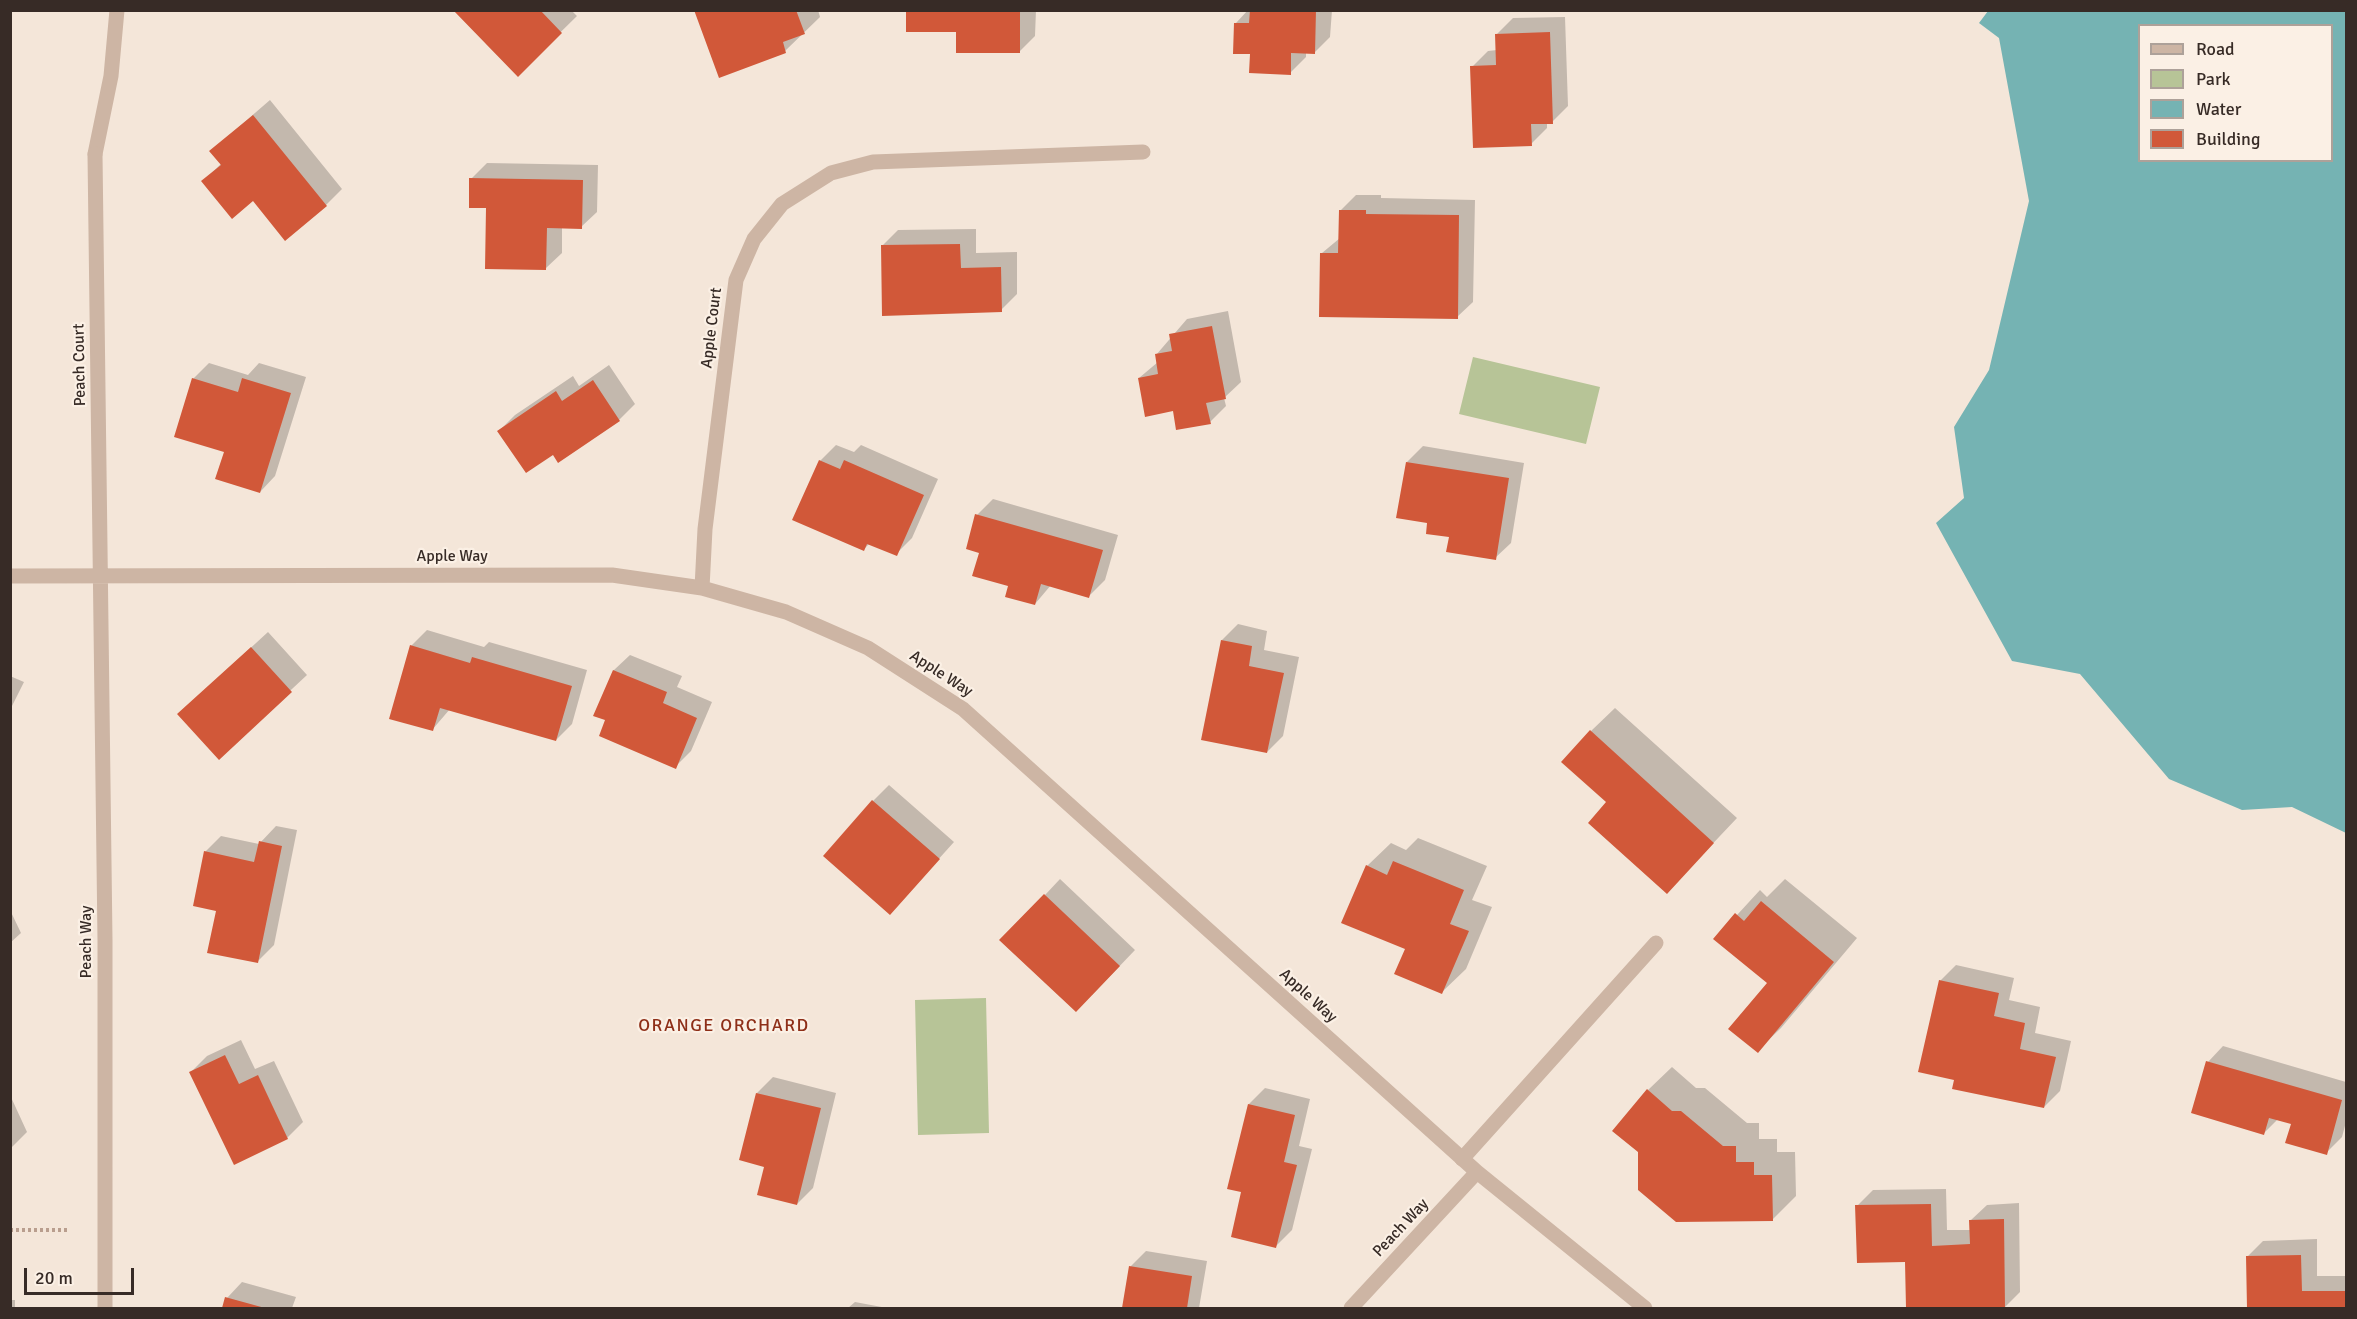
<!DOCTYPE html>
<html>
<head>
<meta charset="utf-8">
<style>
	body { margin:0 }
	#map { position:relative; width:2357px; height:1319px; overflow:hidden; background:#f4e6d9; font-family:Signika,sans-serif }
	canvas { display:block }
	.frame { position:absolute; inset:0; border:12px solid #372b26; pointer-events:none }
	.legend { position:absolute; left:2138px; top:24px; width:195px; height:138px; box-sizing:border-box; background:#fbf0e5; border:2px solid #ada199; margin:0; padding:8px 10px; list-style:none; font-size:18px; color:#372b26 }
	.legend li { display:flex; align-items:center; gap:12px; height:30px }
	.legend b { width:30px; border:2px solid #ada199 }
	.scale { position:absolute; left:24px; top:1268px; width:110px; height:27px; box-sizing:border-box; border:3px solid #372b26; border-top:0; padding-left:8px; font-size:18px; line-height:21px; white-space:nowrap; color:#372b26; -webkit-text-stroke:4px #fbf0e5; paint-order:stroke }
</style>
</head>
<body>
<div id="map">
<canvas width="2357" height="1319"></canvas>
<div class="frame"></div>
<ul class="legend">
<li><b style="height:8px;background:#cdb5a4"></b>Road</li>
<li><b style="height:16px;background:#b7c497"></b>Park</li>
<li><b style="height:16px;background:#75b3b3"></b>Water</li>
<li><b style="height:16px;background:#d15839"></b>Building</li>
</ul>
<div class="scale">20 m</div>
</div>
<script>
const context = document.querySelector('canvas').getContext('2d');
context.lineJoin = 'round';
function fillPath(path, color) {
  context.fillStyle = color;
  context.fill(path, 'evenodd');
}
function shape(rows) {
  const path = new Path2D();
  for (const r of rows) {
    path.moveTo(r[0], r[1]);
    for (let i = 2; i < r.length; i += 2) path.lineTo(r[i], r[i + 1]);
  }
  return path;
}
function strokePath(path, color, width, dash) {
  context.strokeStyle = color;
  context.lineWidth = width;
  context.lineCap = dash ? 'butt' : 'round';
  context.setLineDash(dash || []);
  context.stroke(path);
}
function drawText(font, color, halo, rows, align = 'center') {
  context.font = font + ' Signika,sans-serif';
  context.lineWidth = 4.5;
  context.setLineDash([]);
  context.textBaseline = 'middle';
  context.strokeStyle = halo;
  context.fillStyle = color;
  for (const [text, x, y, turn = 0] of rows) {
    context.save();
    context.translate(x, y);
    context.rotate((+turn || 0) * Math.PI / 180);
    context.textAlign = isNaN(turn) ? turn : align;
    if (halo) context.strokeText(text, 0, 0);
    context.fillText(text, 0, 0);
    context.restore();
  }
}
const green = shape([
	[1473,357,1600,387,1586,444,1459,414],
	[986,998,989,1133,918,1135,915,1000]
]);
const water = shape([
	[1988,11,2346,11,2346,833,2292,807,2242,810,2169,779,2080,674,2012,661,1936,523,1964,498,1954,427,1989,370,2029,201,1999,38,1979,23],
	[2140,26,2332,26,2332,160,2140,160]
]);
const shadow = shape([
	[455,10,571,10,577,16,518,74],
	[696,10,818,10,820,17,785,51],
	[908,10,1036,10,1035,36,1019,52],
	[1248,10,1332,10,1330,37,1314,53,1306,53,1306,57,1290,73,1251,53,1236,23],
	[1565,17,1568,106,1552,122,1547,122,1547,128,1531,144,1472,67,1488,51,1497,50,1497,34,1513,18],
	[270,100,342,189,326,205,254,199,203,181,222,163,211,151],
	[487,163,598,165,597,212,581,227,562,227,562,253,546,268,487,207,471,179],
	[1356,195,1381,195,1381,198,1475,200,1473,302,1457,317,1322,253,1340,238,1340,211],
	[976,229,976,253,1017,252,1017,294,1001,310,882,246,898,230],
	[1228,311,1241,382,1224,398,1226,406,1210,422,1174,410,1139,378,1158,362,1156,355,1187,319],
	[209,363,248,375,259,363,306,377,275,476,260,492,226,451,193,379],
	[609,365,635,404,619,420,558,461,553,453,499,431,515,415,573,376,579,386],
	[836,445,854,452,861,445,938,479,912,538,896,554,870,543,864,549,820,461],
	[1423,446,1524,463,1511,543,1495,558,1450,536,1429,521,1407,462],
	[993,499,1118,535,1105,580,1089,596,1051,585,1035,604,1010,585,981,552,977,515],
	[1238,624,1267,631,1264,650,1299,657,1283,736,1267,752,1222,640],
	[427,630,484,647,489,642,587,670,572,724,556,740,450,709,432,730,411,646],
	[268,632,307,675,219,757,195,699],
	[630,655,682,676,677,687,712,702,691,751,675,767,607,720,595,715,614,670],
	[10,676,24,682,10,710],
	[1615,708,1737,818,1667,892,1591,731],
	[889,785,954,842,890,913,873,801],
	[276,826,297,830,274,945,258,961,218,910,205,852,221,836,259,844],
	[1418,838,1487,866,1472,900,1492,907,1466,969,1442,992,1367,866,1391,843,1406,850],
	[1060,879,1135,950,1092,995,1045,895],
	[1785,879,1857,938,1781,1028,1757,1051,1769,983,1715,939,1760,890,1767,897],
	[10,910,21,933,10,943],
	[1956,965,2014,978,2009,1000,2040,1007,2035,1033,2071,1041,2060,1091,2044,1107,1955,1079,1940,981],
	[241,1040,255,1069,274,1061,303,1122,287,1138,191,1072,207,1056],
	[2223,1046,2346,1082,2346,1122,2342,1137,2326,1153,2293,1123,2278,1119,2264,1133,2208,1062],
	[1672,1067,1696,1088,1705,1088,1747,1123,1759,1123,1759,1139,1777,1139,1777,1152,1795,1152,1796,1196,1772,1220,1648,1090],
	[773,1077,836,1093,813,1188,797,1204,766,1166,757,1093],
	[1265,1088,1310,1099,1299,1146,1312,1149,1292,1230,1276,1246,1243,1191,1249,1104],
	[10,1095,27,1132,10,1149],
	[1946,1189,1947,1230,1971,1230,1971,1220,1987,1205,2019,1203,2020,1292,2004,1308,1907,1308,1906,1261,1857,1206,1873,1190],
	[2317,1239,2317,1276,2346,1276,2346,1308,2248,1308,2247,1257,2263,1241],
	[1146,1251,1207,1261,1199,1308,1124,1308,1130,1267],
	[242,1282,296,1297,292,1308,224,1308,227,1298],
	[10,1300,15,1300,15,1308,10,1308],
	[855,1302,887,1308,848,1308]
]);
const building = shape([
	[453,10,540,10,562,33,518,77],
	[694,10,796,10,805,34,783,42,786,53,719,78],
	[906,10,1020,10,1020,53,956,53,956,32,906,32],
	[1250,10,1316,10,1315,54,1291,53,1291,75,1249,73,1250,54,1233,54,1234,23,1249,23],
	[1550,32,1553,124,1531,124,1532,146,1473,148,1470,66,1496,65,1495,34],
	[253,115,327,206,285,241,253,201,232,219,201,181,221,165,209,151],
	[469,178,583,180,582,229,547,228,546,270,485,269,486,208,469,208],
	[1339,210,1366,210,1366,214,1459,215,1458,319,1319,317,1320,253,1338,253],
	[960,244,961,268,1001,267,1002,312,882,316,881,245],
	[1212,326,1226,399,1206,403,1211,424,1176,430,1173,411,1145,417,1138,378,1158,374,1155,354,1172,351,1169,334],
	[192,378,238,392,242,378,291,393,260,493,215,479,224,452,174,437],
	[593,380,620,421,558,463,553,455,526,473,497,431,556,391,562,401],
	[819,460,840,469,844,460,924,495,897,556,867,544,864,551,792,520],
	[1406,462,1509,478,1496,560,1446,552,1449,537,1426,534,1427,523,1396,518],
	[975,514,1103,550,1089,598,1041,584,1035,605,1005,597,1008,586,972,576,979,553,966,549],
	[1221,640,1252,646,1249,666,1284,673,1267,753,1201,740],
	[410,645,470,663,472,657,572,686,556,741,440,708,433,731,389,719],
	[251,647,292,692,219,760,177,714],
	[613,670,667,692,663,703,697,718,676,769,599,736,605,720,593,716],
	[1590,730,1714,843,1667,894,1588,823,1606,802,1561,762],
	[872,800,940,859,890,915,823,856],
	[259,841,282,846,258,963,207,953,216,911,193,906,204,851,254,862],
	[1393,861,1464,890,1450,924,1469,931,1442,994,1394,974,1405,949,1341,923,1366,865,1387,875],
	[1044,894,1120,966,1076,1012,999,940],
	[1761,901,1834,962,1758,1053,1728,1029,1767,983,1713,939,1735,913,1744,921],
	[1939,980,1999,993,1994,1016,2025,1023,2020,1049,2056,1057,2044,1108,1952,1089,1954,1080,1918,1072],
	[225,1055,239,1084,258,1075,288,1139,234,1165,189,1072],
	[2206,1061,2342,1100,2327,1155,2285,1143,2291,1124,2269,1118,2264,1135,2191,1113],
	[1647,1089,1672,1111,1681,1111,1723,1146,1736,1146,1736,1162,1754,1162,1754,1175,1772,1175,1773,1221,1676,1222,1638,1190,1638,1152,1612,1131],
	[756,1093,821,1108,797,1205,757,1195,764,1167,739,1160],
	[1248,1104,1295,1115,1284,1162,1297,1165,1276,1248,1231,1237,1241,1192,1227,1189],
	[1931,1204,1932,1246,1970,1244,1969,1220,2004,1219,2005,1308,1906,1308,1905,1262,1857,1263,1855,1205],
	[2301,1255,2302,1291,2346,1291,2346,1308,2247,1308,2246,1256],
	[1129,1266,1192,1276,1187,1308,1122,1308],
	[225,1297,265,1308,222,1308]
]);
const path = shape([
	[10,1230,68,1230]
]);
const lane = shape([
	[95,154,111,76,117,10],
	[1462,1159,1656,943]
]);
const street = shape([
	[95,154,105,940,105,1308],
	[10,576,612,575,702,588,786,612,868,648,963,709,1477,1172,1645,1308],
	[702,588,705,529,736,280,754,239,782,204,831,173,873,162,1143,152],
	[1351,1308,1477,1172]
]);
const streetNames = [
	["Apple Court",712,328,-83],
	["Peach Court",80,365,-91],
	["Apple Way",452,557],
	["Apple Way",941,674,33],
	["Peach Way",87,942,-90],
	["Apple Way",1308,996,42],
	["Peach Way",1401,1228,-47]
];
const neighbourhoodNames = [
	["ORANGE ORCHARD",724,1026]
];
fillPath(green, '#b7c497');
fillPath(water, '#75b3b3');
fillPath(shadow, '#0003');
fillPath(building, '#d15839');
strokePath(path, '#b99e8e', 4, [3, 3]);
strokePath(lane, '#cdb5a4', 15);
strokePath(street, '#cdb5a4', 15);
drawText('16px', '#372b26', '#fbf0e5', streetNames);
context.letterSpacing = '1.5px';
drawText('18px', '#8e2f18', '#fbf0e5', neighbourhoodNames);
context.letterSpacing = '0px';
</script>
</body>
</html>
